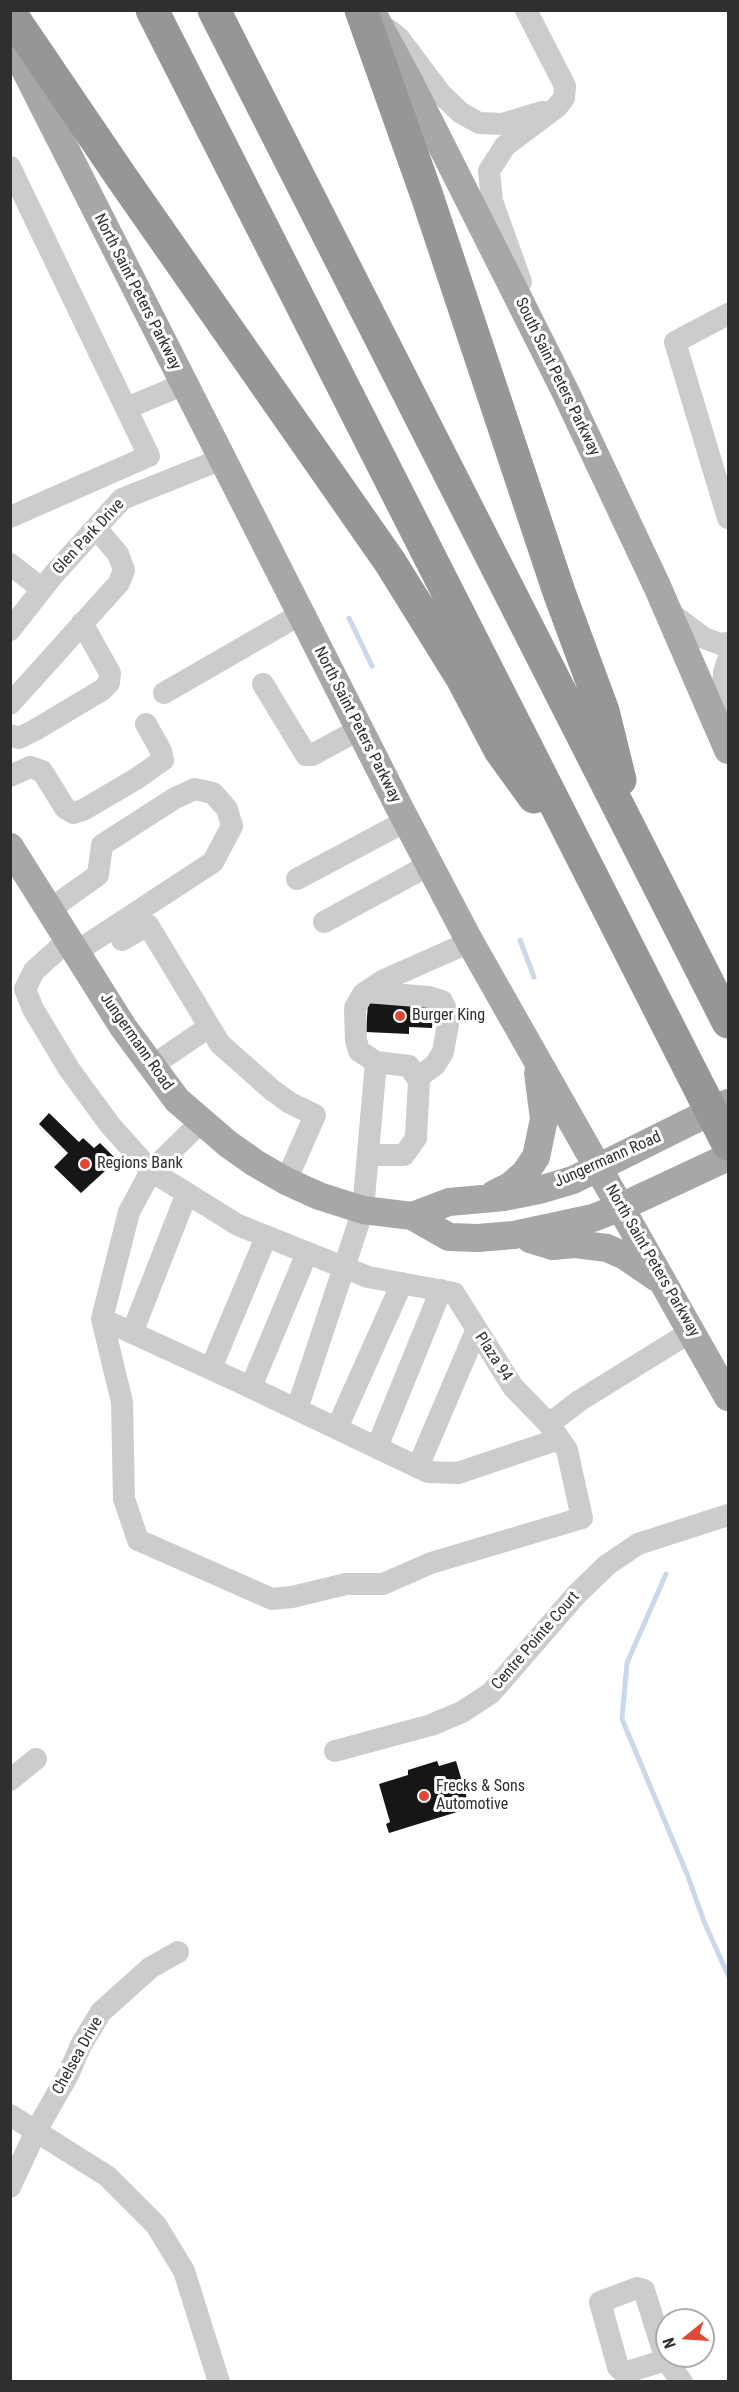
<!DOCTYPE html>
<html>
<head>
<meta charset="utf-8">
<style>
	body { margin:0 }
	#map { position:relative; width:739px; height:2392px; overflow:hidden; background:#fff; font-family:"Roboto Condensed",sans-serif }
	canvas { display:block }
	.frame { position:absolute; inset:0; border:12px solid #2f2f2f; pointer-events:none }
	.north { position:absolute; left:655px; top:2308px; width:60px; height:60px; box-sizing:border-box; background:#fff; border:2px solid #acacac; border-radius:50%; rotate:252deg; font-size:16px; font-weight:700; line-height:24px; text-align:center; color:#2f2f2f }
	.north::after { content:''; display:block; margin:auto; width:21px; height:27px; background:#e24735; clip-path:polygon(50% 0,100% 100%,50% 72%,0 100%) }
</style>
</head>
<body>
<div id="map">
<canvas width="739" height="2392"></canvas>
<div class="frame"></div>
<div class="north">N</div>
</div>
<script>
const context = document.querySelector('canvas').getContext('2d');
context.lineJoin = 'round';
function shape(rows) {
  const path = new Path2D();
  for (const r of rows) {
    path.moveTo(r[0], r[1]);
    for (let i = 2; i < r.length; i += 2) path.lineTo(r[i], r[i + 1]);
  }
  return path;
}
function strokePath(path, color, width, dash) {
  context.strokeStyle = color;
  context.lineWidth = width;
  context.lineCap = dash ? 'butt' : 'round';
  context.setLineDash(dash || []);
  context.stroke(path);
}
function fillPath(path, color) {
  context.fillStyle = color;
  context.fill(path, 'evenodd');
}
function drawText(font, color, halo, rows, align = 'center') {
  context.font = font + ' "Roboto Condensed",sans-serif';
  context.lineWidth = 6;
  context.setLineDash([]);
  context.textBaseline = 'middle';
  context.strokeStyle = halo;
  context.fillStyle = color;
  for (const [text, x, y, turn = 0] of rows) {
    context.save();
    context.translate(x, y);
    context.rotate((+turn || 0) * Math.PI / 180);
    context.textAlign = isNaN(turn) ? turn : align;
    if (halo) context.strokeText(text, 0, 0);
    context.fillText(text, 0, 0);
    context.restore();
  }
}
const stream = shape([
	[349,618,372,666],
	[520,940,534,977],
	[666,1574,627,1663,622,1719,687,1874,705,1924,728,1975]
]);
const building = shape([
	[368,1003,434,1004,432,1028,409,1027,409,1034,366,1032],
	[49,1113,79,1142,83,1138,94,1148,100,1143,117,1160,81,1193,54,1167,68,1153,39,1124],
	[437,1761,439,1766,456,1761,461,1778,464,1777,465,1781,462,1782,470,1808,389,1833,386,1824,390,1822,379,1784,408,1775,408,1770]
]);
const minor = shape([
	[389,30,399,38,441,94,461,113,479,123,502,124,542,112],
	[10,167,149,456,10,517],
	[521,282,492,201,489,171,505,146,557,107,564,98,565,86,526,10],
	[728,314,675,342,728,518],
	[127,408,184,384],
	[10,564,42,589],
	[668,611,704,638,720,644,728,643],
	[10,630,54,574,122,499,222,459],
	[263,684,306,755,312,755,360,729],
	[164,693,301,614],
	[10,704,119,583,124,570,118,554,96,528],
	[723,733,723,685,724,672,728,660],
	[10,735,19,738,35,730,102,690,109,683,110,673,82,623],
	[10,776,30,767,42,771,65,808,73,813,83,810,136,779,163,760,161,751,146,724],
	[297,879,406,821],
	[49,910,98,875,102,845,175,798,195,789,213,793,227,809,232,826,213,862,76,952],
	[324,922,429,865],
	[68,940,34,971,25,989,33,1009,69,1069,110,1125,151,1171,238,1225,368,1277,454,1293,513,1387,549,1424,567,1450,582,1518,431,1563,383,1584,346,1584,292,1597,272,1599,138,1540,124,1499,122,1402,102,1319,129,1212,151,1171,201,1122],
	[122,940,148,925,220,1044,272,1090,290,1103,315,1115,286,1181],
	[366,992,429,997,442,1001,448,1014,448,1024,443,1052,435,1065,417,1078],
	[150,1067,209,1027],
	[368,1155,404,1155,416,1138,419,1081,409,1066,376,1062,359,1051,356,1040,355,1008,363,994,384,980,470,942],
	[102,1319,235,1380,428,1472,458,1473,559,1439],
	[132,1333,187,1193],
	[211,1368,266,1237],
	[251,1387,307,1253],
	[297,1409,363,1210,376,1062],
	[549,1424,579,1401,692,1331],
	[337,1428,402,1283],
	[377,1447,441,1290],
	[418,1467,476,1331],
	[335,1751,431,1725,462,1712,491,1693,576,1595,607,1565,638,1544,728,1515],
	[10,1780,36,1759],
	[10,2115,107,2176,156,2225,184,2271,219,2382],
	[10,2187,37,2129,68,2075,81,2045,101,2012,150,1968,178,1952],
	[666,2360,627,2372,622,2371,618,2367,600,2302,637,2288,644,2290,666,2360,682,2382]
]);
const major = shape([
	[376,20,410,83,566,393,657,586,728,750],
	[10,40,399,807,470,942,728,1397],
	[10,847,123,1027,177,1100,228,1144,255,1163,286,1181,319,1196,363,1210,412,1216,449,1237,478,1238,514,1235,593,1218,621,1207,728,1157],
	[494,1194,510,1186,525,1173,536,1157,544,1119,538,1073],
	[412,1216,449,1202,504,1197,539,1190,573,1180,728,1103],
	[530,1239,553,1246,575,1244,607,1248,625,1256,657,1278]
]);
const highway = shape([
	[152,10,703,1095],
	[214,10,728,1022],
	[361,10,427,196,559,592,603,711,620,780],
	[10,13,122,178,390,562,462,678,500,750,534,797]
]);
const highwayBridge = shape([
	[703,1095,728,1144]
]);
const markers = [
	[400,1016,6,"#e24735"],
	[85,1164,6,"#e24735"],
	[424,1796,6,"#e24735"]
];
const streetNames = [
	["North Saint Peters Parkway",137,292,63],
	["South Saint Peters Parkway",557,377,64],
	["Glen Park Drive",89,537,-47],
	["North Saint Peters Parkway",357,725,63],
	["Jungermann Road",136,1042,55],
	["Jungermann Road",608,1160,-24],
	["North Saint Peters Parkway",652,1261,60],
	["Plaza 94",493,1357,57],
	["Centre Pointe Court",536,1641,-49],
	["Chelsea Drive",78,2056,-61]
];
const poiNames = [
	["Burger King",412,1016],
	["Regions Bank",97,1164],
	["Frecks & Sons",436,1787],
	["Automotive",436,1805]
];
strokePath(stream, '#cad8eb', 5);
fillPath(building, '#161616');
strokePath(minor, '#ccc', 22);
strokePath(major, '#a7a7a7', 28);
strokePath(highway, '#969696', 33);
strokePath(highwayBridge, '#969696', 33);
for (const [x, y, r, color] of markers) {
  const dot = new Path2D();
  dot.arc(x, y, r, 0, 2 * Math.PI);
  context.fillStyle = color;
  context.fill(dot);
  strokePath(dot, '#fff', 2);
}
drawText('16px', '#2f2f2f', '#fff', streetNames);
drawText('16px', '#2f2f2f', '#fff', poiNames, 'left');
</script>
</body>
</html>
